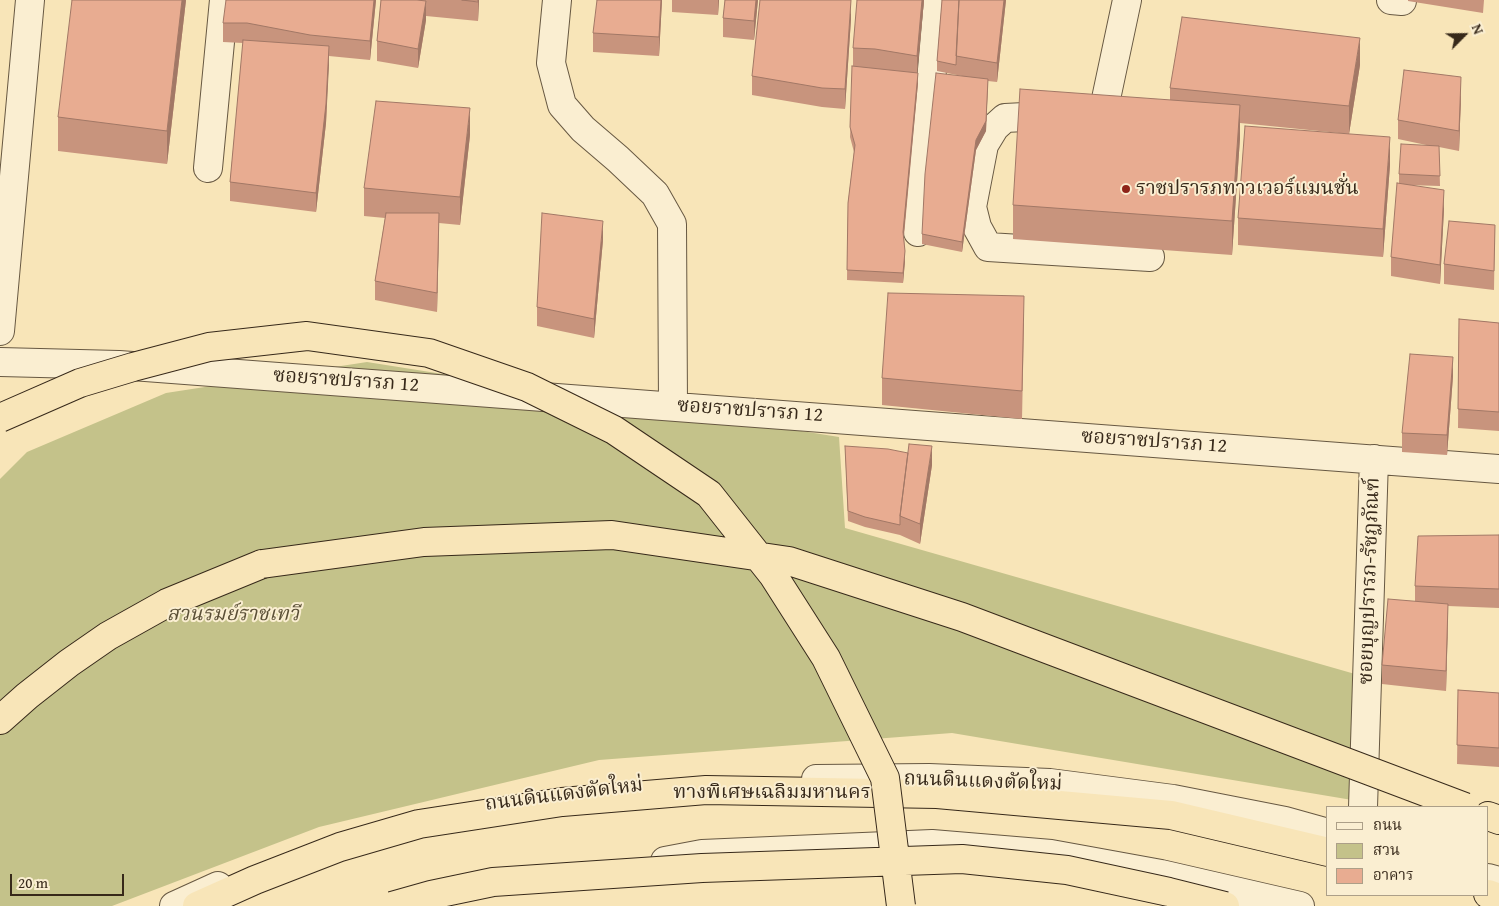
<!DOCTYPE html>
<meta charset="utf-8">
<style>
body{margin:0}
#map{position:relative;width:1499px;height:906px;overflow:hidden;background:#f8e5b8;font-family:"Gentium Book Plus","Noto Serif Thai",serif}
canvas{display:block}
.legend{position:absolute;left:1326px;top:806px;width:162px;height:90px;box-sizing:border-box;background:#faeed1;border:1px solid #ac9f88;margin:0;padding:6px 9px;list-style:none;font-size:15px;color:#37291a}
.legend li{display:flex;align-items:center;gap:10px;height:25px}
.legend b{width:25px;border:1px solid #ac9f88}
.north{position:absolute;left:1439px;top:10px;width:50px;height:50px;-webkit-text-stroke:4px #faeed1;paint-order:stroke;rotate:67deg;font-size:14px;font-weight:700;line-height:20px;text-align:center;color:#37291a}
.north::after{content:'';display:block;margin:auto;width:18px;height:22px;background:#37291a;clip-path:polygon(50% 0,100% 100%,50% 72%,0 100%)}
.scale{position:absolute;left:10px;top:874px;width:114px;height:22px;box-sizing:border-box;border:2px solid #37291a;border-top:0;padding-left:6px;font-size:15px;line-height:18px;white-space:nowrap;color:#37291a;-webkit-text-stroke:4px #faeed1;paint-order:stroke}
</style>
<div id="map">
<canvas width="1499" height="906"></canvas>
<ul class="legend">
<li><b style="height:6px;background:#faeed1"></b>ถนน</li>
<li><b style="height:14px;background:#c4c28a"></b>สวน</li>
<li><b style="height:14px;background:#e8ac91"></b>อาคาร</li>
</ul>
<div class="north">N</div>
<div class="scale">20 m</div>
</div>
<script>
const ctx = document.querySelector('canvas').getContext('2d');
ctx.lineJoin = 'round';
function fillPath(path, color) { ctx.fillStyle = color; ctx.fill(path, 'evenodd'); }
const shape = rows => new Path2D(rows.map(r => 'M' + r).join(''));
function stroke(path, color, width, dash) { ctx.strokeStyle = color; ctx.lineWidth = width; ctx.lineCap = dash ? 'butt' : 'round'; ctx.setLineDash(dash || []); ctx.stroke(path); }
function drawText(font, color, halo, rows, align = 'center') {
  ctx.font = font + ' "Gentium Book Plus","Noto Serif Thai",serif'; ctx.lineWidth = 4; ctx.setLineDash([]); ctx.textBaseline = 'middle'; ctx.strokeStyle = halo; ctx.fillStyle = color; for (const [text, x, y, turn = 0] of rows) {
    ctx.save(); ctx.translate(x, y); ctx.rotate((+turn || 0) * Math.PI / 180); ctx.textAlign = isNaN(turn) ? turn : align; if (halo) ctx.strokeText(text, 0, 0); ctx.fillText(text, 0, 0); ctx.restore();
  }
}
fillPath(shape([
 [367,362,839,437,845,528,1355,674,1364,802,952,733,599,760,319,827,112,906,0,906,0,479,27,452,166,393]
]), '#c4c28a');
const minor = shape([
 [557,0,551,63,562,105,583,129,618,159,655,194,672,224,673,405],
 [1127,0,1103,113,1005,118,995,127,984,145,972,207,977,227,988,247,1150,257],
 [1391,0,1402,1],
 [208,168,224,0],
 [918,232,938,0],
 [0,331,30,0],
 [0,362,119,365,1499,469],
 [816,779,929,778,1050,783,1173,799,1285,821,1328,833],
 [1363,807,1374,459],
 [665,861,702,854,932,844,1051,854,1161,874,1300,906],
 [1488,878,1499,881],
 [174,906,218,886]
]);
const highway = shape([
 [0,720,27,696,69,663,108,636,167,603,262,564],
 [1488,816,1499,820],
 [1488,894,1499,898],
 [197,906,255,880,340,847,419,824,562,802,706,790,937,794,1171,815,1328,852]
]);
stroke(minor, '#675842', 30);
stroke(highway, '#37291a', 30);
stroke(minor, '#faeed1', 28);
stroke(highway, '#f8e5b8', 28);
const highwayBridge = shape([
 [0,418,80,383,133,367,209,347,307,336,429,353,527,387,614,430,709,494,773,575,826,658,885,778,901,906],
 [262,564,424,542,612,535,789,561,962,617,1465,807],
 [392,906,431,895,493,882,702,868,962,859,1067,870,1169,892,1225,906]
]);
stroke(highwayBridge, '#37291a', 30, []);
stroke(highwayBridge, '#f8e5b8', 28);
fillPath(shape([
 [186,0,167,164,58,151,58,117],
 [376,0,370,60,329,56,326,123,316,212,230,201,230,182,243,43,223,42,223,23],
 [381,0,479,0,478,21,426,16,426,20,418,68,377,61,377,41],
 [662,0,659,56,593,52,593,33],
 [672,0,719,0,718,15,672,12],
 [725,0,758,0,754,40,723,37,723,18],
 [924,0,917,73,918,83,904,236,905,261,903,283,847,280,848,203,854,152,850,137,853,66,853,48],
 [942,0,1006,0,997,82,988,81,986,131,976,150,962,252,922,244,922,234,962,76,937,71,937,61],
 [1408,0,1484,0,1483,13,1408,1],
 [851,19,845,109,822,107,752,95,752,76],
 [1360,65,1349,134,1240,123,1240,138,1232,255,1013,239,1013,205,1170,100,1170,88],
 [1461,96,1459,151,1439,147,1440,186,1408,185,1444,209,1440,284,1391,276,1391,257,1399,184,1399,174,1431,146,1398,139,1398,120],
 [470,135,460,225,439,223,437,312,375,300,375,281,385,218,364,216,364,188],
 [1390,165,1383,257,1238,245,1238,218],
 [1495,225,1494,290,1444,284,1444,264],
 [603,240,594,338,537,326,537,307],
 [1459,319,1499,323,1499,431,1458,428],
 [1024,323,1022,419,882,405,882,378],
 [1453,376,1447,455,1402,452,1402,433],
 [845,446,932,465,920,544,900,535,865,527,848,521],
 [1499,535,1499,608,1448,606,1446,691,1382,684,1382,665,1415,601,1415,586],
 [1458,690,1499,693,1499,767,1457,764]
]), '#c8947d');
fillPath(shape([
 [182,0,186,0,167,164,167,131],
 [374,0,376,0,370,60,370,41],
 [478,0,479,0,478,21],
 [661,0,662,0,659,56,659,37],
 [718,0,719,0,718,15],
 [756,0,758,0,754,40,754,21],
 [851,0,851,19,845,109,845,89],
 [922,0,924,0,917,75,917,56],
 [1004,0,1006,0,997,82,997,63],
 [426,1,426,20,418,68,418,49],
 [1360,38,1360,65,1349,134,1349,106],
 [329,46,329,65,326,123,316,212,316,193],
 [918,73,918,83,903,242,903,232],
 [1461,77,1461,96,1459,151,1459,131],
 [988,79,986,131,976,150,962,252,962,242,976,140],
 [1240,105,1240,138,1232,255,1232,221],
 [470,108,470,135,460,225,460,197],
 [1390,137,1390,165,1383,257,1383,229],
 [1444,190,1444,209,1440,284,1440,265],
 [439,213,439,232,437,312,437,293],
 [603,221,603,240,594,338,594,319],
 [905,251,905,261,903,283,903,273],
 [1453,357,1453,376,1447,455,1447,435],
 [932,446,932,465,920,544,920,524],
 [1448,604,1448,623,1446,691,1446,671]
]), '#a27866');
const building = shape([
 [72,0,182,0,167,131,58,117,72,0],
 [226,0,374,0,370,41,310,35,247,23,223,23,226,0],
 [381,0,417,0,426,1,418,49,377,41,381,0],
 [462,0,478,0,478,2,462,0],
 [597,0,661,0,659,37,593,33,597,0],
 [725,0,756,0,754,21,723,18,725,0],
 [760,0,851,0,845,89,822,88,752,76,760,0],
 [857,0,922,0,917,56,875,49,853,48,857,0],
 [942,0,959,0,956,65,937,61,942,0],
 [959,0,1004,0,997,63,956,56,959,0],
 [1182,17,1360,38,1349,106,1170,88,1182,17],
 [243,40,329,46,326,104,316,193,230,182,243,40],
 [852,66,918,73,903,232,905,251,903,273,847,270,848,203,855,145,850,127,852,66],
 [1404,70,1461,77,1459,131,1398,120,1404,70],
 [936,73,988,79,986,121,976,140,962,242,922,234,925,174,936,73],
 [1020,89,1240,105,1232,221,1013,205,1020,89],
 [376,101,470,108,460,197,364,188,376,101],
 [1245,126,1390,137,1383,229,1238,218,1245,126],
 [1401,144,1439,146,1440,176,1399,174,1401,144],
 [1397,183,1444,190,1440,265,1391,257,1397,183],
 [386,213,439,213,437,293,375,281,386,213],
 [542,213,603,221,594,319,537,307,542,213],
 [1449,221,1495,225,1494,271,1444,264,1449,221],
 [888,293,1024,296,1022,391,882,378,888,293],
 [1459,319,1499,323,1499,412,1458,409,1459,319],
 [1410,354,1453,357,1447,435,1402,433,1410,354],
 [909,444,932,446,920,524,900,516,909,444],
 [845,446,888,449,908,453,900,516,900,525,865,517,848,511,845,446],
 [1499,535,1499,589,1415,586,1418,536,1499,535],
 [1388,599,1448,604,1446,671,1382,665,1388,599],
 [1458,690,1499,693,1499,748,1457,745,1458,690]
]);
fillPath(building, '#e8ac91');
stroke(building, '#a27866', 1);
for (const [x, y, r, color] of [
 [1126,189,5,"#8f2418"]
]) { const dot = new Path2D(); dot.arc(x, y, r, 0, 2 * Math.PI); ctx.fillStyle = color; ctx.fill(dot); stroke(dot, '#faeed1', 2); }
drawText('20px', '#37291a', '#faeed1', [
 ["ราชปรารภทาวเวอร์แมนชั่น",1136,189]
], 'left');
drawText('20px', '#37291a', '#faeed1', [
 ["ซอยราชปรารภ 12",346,381,4],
 ["ซอยราชปรารภ 12",750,411,4],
 ["ซอยราชปรารภ 12",1154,442,4],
 ["ซอยบุญปรารภ-รัชฏภัณฑ์",1370,581,-88],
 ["ถนนดินแดงตัดใหม่",983,782,2],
 ["ทางพิเศษเฉลิมมหานคร",772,793],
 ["ถนนดินแดงตัดใหม่",564,795,-7]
]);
drawText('italic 20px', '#5a4f36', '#faeed1', [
 ["สวนรมย์ราชเทวี",233,615]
]);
</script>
